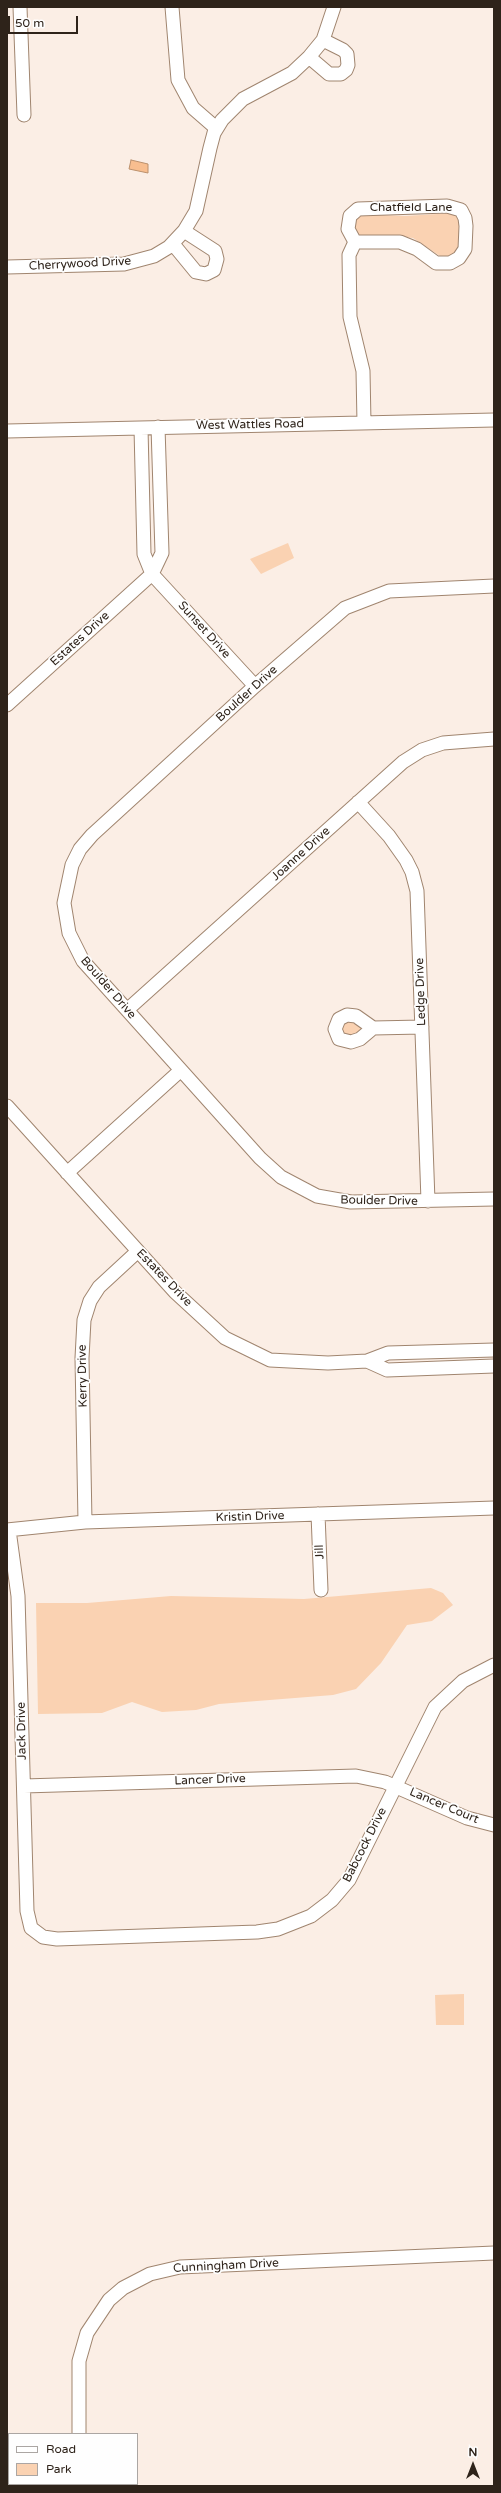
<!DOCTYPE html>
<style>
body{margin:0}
#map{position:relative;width:501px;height:2493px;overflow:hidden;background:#fbeee5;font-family:"Varela Round",sans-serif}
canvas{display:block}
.frame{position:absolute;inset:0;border:8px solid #2e231a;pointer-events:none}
.legend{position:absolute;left:8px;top:2433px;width:130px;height:52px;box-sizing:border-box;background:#fefefe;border:1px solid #aba6a3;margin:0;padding:5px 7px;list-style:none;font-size:12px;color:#2e231a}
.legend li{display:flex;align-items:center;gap:8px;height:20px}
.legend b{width:20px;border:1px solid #aba6a3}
.north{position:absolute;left:453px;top:2445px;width:40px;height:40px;-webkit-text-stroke:3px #fefefe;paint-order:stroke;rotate:0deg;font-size:11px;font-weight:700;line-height:16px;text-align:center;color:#2e231a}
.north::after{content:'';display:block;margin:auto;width:14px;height:18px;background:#2e231a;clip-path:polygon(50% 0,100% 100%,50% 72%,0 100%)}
.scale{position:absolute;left:8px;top:16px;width:70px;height:18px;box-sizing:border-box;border:2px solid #2e231a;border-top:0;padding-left:5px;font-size:12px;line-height:14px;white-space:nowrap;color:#2e231a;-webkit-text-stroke:3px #fefefe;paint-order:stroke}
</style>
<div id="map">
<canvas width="501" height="2493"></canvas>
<div class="frame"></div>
<ul class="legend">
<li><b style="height:5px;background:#fff"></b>Road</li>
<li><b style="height:11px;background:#fad2b2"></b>Park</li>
</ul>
<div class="north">N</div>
<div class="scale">50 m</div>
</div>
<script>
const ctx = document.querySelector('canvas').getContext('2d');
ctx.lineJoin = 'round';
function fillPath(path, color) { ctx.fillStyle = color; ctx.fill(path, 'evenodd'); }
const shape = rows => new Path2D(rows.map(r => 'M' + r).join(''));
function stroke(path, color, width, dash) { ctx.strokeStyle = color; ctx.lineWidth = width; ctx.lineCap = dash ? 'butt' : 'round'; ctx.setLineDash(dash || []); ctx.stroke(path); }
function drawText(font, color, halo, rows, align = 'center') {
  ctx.font = font + ' "Varela Round",sans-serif'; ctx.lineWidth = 3.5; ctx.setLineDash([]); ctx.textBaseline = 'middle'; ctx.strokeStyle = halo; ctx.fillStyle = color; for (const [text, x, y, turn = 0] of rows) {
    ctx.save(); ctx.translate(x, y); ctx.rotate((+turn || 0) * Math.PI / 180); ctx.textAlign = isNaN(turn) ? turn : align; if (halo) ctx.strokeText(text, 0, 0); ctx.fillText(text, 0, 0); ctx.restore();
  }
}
fillPath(shape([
 [453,213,459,218,460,249,447,258,440,256,413,238,389,235,363,236,357,234,354,226,355,219,361,214,405,216],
 [288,543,294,558,261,574,250,559],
 [352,1020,364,1028,350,1038,340,1032,340,1025],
 [431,1588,443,1593,453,1605,432,1621,407,1625,381,1663,356,1689,333,1695,219,1704,196,1710,162,1712,132,1702,102,1713,38,1714,36,1603,87,1603,171,1596,304,1599],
 [464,1994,464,2025,436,2025,435,1995]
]), '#fad2b2');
const water = shape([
 [131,160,148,164,148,173,129,169,131,160]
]);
fillPath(water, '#f8be8f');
stroke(water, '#bb906c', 1);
const minor = shape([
 [20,7,24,115],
 [172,7,178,80,193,108,216,128],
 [309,57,329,74,341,74,346,70,348,65,347,54,343,50,323,40],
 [447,206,461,210,465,218,466,226,465,249,459,258,450,263,436,263,417,249,400,242,355,242,348,229,350,216,358,209,447,206],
 [355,242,349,255,350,317,363,371,364,423],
 [173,244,196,272,206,274,214,270,217,259,215,251,184,231],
 [7,267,124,264,154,256,169,247,184,231,196,211,210,148,214,133,222,120,243,99,292,73,309,57,323,40,334,7],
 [141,428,144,554,152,574,255,686],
 [7,431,494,420],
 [494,586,389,591,345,608,255,686,92,835,80,849,72,865,64,903,69,933,83,961,260,1158,281,1177,317,1196,351,1202,494,1199],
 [7,705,152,574,162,553,158,427],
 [358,802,389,836,406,860,412,872,417,891,428,1201],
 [127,1010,403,762,422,750,443,743,494,739],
 [373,1028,360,1039,351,1042,339,1039,335,1029,339,1019,347,1015,356,1016,373,1028,422,1027],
 [7,1106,175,1292,225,1338,270,1360,328,1363,367,1361,388,1353,494,1350],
 [67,1173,181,1070],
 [367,1361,387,1370,494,1366],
 [318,1514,321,1590],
 [85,1522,82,1358,84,1320,90,1301,99,1287,138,1251],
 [7,1530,85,1522,494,1508],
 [9,1530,18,1596,27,1911,31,1928,43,1937,57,1939,257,1932,278,1929,311,1916,332,1900,349,1880,435,1707,463,1681,494,1665],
 [24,1786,356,1776,385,1782,467,1818,494,1825],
 [79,2434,79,2361,87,2333,109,2300,123,2288,150,2274,180,2267,494,2253],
 [79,2484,79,2486]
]);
stroke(minor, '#a0856f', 15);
stroke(minor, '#fff', 13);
drawText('12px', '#2e231a', '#fefefe', [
 ["Chatfield Lane",411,208],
 ["Cherrywood Drive",80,264,-3],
 ["West Wattles Road",250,425,-1],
 ["Sunset Drive",204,630,48],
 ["Estates Drive",80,639,-42],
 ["Boulder Drive",247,694,-42],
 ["Joanne Drive",301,854,-42],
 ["Boulder Drive",108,988,49],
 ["Ledge Drive",421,992,-92],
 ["Boulder Drive",379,1201,1],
 ["Estates Drive",164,1278,46],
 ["Kerry Drive",83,1376,-91],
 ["Kristin Drive",250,1517,-2],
 ["Jill",320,1552,-92],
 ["Jack Drive",22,1731,-91],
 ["Lancer Drive",210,1780,-2],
 ["Lancer Court",444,1806,23],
 ["Babcock Drive",365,1845,-63],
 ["Cunningham Drive",226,2266,-3]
]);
</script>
